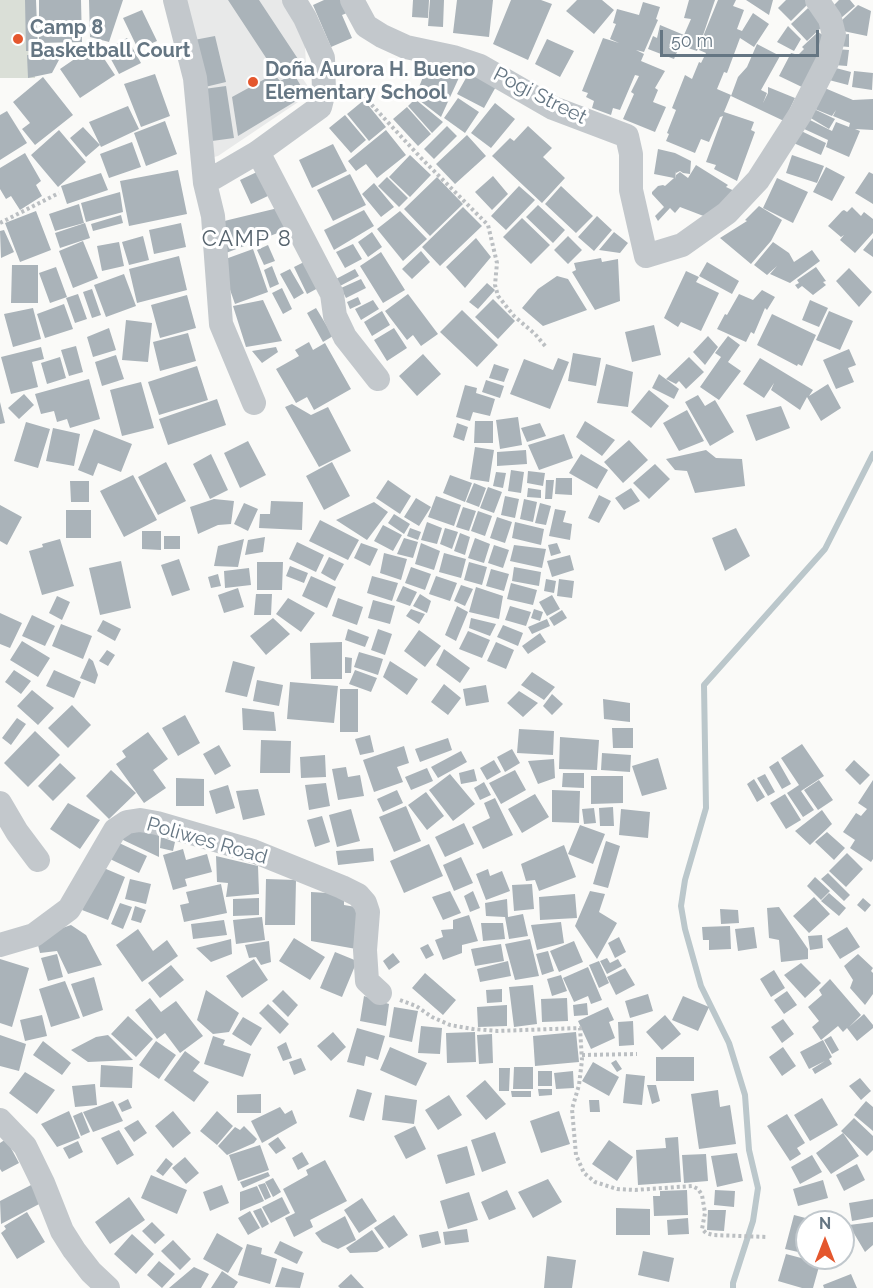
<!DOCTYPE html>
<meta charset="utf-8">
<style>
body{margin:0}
#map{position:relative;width:873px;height:1288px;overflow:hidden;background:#fafaf8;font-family:Raleway,sans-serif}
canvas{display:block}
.north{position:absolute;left:795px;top:1210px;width:60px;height:60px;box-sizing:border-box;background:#fff;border:2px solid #c1c8cd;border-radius:50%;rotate:0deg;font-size:16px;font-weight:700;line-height:24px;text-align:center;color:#657683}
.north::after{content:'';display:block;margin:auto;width:21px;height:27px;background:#e4572e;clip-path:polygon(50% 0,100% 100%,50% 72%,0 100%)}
.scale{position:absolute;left:660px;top:30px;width:159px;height:27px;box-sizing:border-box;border:3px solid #657683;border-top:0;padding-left:8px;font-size:18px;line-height:21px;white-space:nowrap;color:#657683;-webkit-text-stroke:4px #fff;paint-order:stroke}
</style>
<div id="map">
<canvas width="873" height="1288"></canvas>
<div class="north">N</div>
<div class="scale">50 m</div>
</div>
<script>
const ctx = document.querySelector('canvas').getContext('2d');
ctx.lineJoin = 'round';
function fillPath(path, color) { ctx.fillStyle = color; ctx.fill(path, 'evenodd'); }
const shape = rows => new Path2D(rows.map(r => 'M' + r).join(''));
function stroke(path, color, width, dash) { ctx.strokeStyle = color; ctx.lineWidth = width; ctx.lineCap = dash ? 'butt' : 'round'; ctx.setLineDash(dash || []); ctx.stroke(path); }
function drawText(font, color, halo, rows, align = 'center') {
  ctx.font = font + ' Raleway,sans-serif'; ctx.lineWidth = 6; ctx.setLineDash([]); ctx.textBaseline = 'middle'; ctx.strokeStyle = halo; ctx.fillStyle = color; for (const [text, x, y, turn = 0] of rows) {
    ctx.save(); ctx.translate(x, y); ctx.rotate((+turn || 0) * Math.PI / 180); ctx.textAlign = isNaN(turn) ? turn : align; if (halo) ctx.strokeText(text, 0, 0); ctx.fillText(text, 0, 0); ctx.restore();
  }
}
fillPath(shape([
 [181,0,282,0,296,18,305,44,306,67,299,73,311,91,310,94,218,156,214,157]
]), '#e8e9e9');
fillPath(shape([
 [0,0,36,0,35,78,0,78]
]), '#dadfd7');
stroke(shape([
 [733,1288,733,1283,753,1221,758,1188,749,1150,745,1095,729,1043,701,986,685,929,681,906,685,880,706,808,704,685,825,549,873,454]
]), '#bbc7cb', 6);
fillPath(shape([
 [25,0,36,0,38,51,26,51],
 [39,0,81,0,82,42,39,43],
 [89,0,123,0,109,42,90,37],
 [228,0,259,0,300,62,278,76],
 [324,0,342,0,347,13,342,15,352,38,331,47,313,5],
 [413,0,429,0,428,18,412,17],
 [430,0,444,0,443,27,428,26],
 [457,0,493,0,489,37,453,33],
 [511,0,541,0,552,4,528,60,493,44],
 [577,0,602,0,614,10,594,34,566,11],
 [689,0,715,0,700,44,718,0,736,0,733,6,744,10,737,29,742,31,753,13,769,24,754,47,740,38,727,73,724,72,717,89,731,95,724,112,754,122,751,130,755,132,737,181,714,169,716,165,706,162,723,116,720,117,709,142,701,139,695,153,666,141,669,134,667,133,676,110,672,108,685,75,692,79,699,62,701,63,706,53,699,50,700,48,698,48,697,51,685,47,688,39,683,38,674,59,648,49,653,36,657,38,660,25,684,35,691,19,684,18],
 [746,0,773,0,769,15],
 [786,0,806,0,809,3,791,21,778,8],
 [839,0,850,0,855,6,841,18,834,5],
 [643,2,660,7,656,19,658,20,644,52,636,50,644,54,641,61,665,71,655,88,658,90,653,102,666,107,655,132,623,119,634,94,631,92,639,76,635,75,620,110,613,108,611,115,592,108,594,101,586,97,588,93,582,91,603,38,619,43,610,39,616,24,613,23,617,9,639,15],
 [858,5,871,11,867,36,843,31,841,21],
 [808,8,824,25,807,41,791,24],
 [142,10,157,41,138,49,123,18],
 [788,26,801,39,794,51,777,42],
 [818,32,826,37,804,88,779,76,791,53,806,57,799,54,804,49,802,47],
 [849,34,849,47,838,46,838,35],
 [215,36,226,82,205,87,194,40],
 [127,38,141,63,119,74,106,50],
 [547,39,574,51,560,77,535,64],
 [757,44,780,56,761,90,767,93,763,103,768,93,768,87,795,98,784,121,731,96,738,77,747,67],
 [95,45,115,75,80,98,60,69],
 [836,49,849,50,847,66,834,65],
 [27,55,60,58,52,73,28,78],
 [431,57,462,71,441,117,415,97],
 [832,67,851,72,848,85,829,80],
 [471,69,498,83,484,108,457,94],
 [854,71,873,73,872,90,852,87],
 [155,74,170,116,141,127,124,84],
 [274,74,280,81,294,74,306,95,238,136,232,97],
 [43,77,73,115,35,145,22,129,30,123,13,102],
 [226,86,234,138,212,141,204,89],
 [820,86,853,100,873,99,873,130,855,129,860,131,849,157,826,147,828,140,802,128,806,118,832,131,836,122,849,127,850,123,833,116,836,110,832,116,810,107],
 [458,98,479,112,465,133,444,118],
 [415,99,443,122,432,133,408,106],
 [364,100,386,127,369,141,347,114],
 [495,103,515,119,491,148,471,133],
 [128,106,139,129,101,147,89,122],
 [407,107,431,134,418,146,393,119],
 [814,109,835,119,829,129,809,117],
 [7,111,27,143,0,160,0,115],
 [345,115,366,140,351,153,329,128],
 [165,121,177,154,146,166,134,133],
 [447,126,457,136,434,159,424,149],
 [528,126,552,148,543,157,565,178,542,203,492,156,510,138,514,141],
 [83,127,100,145,86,157,70,138],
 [795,128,826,143,821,155,789,141],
 [59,130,86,162,58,187,31,155],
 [386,130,406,155,377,178,366,164,356,171,348,161],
 [467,135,486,156,455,184,436,164],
 [132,142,141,167,109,178,100,154],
 [333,144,347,171,312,188,299,160],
 [658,149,675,153,691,161,690,174,683,173,680,171,676,173,676,171,675,179,676,175,680,172,688,178,696,165,728,185,726,187,743,195,714,220,680,207,675,213,670,208,658,221,655,216,664,207,652,194,652,192,658,186,663,185,665,186,674,178,654,174],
 [25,153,41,181,36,185,42,196,20,210,11,196,6,199,0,189,0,168],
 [410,155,431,175,410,197,389,177],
 [792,155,824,166,817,183,786,173],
 [826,167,845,177,832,201,813,192],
 [178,170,187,214,129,226,120,181],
 [259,171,270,195,251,204,240,180],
 [869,172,873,174,873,204,855,193],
 [101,173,108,190,67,204,61,186],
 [350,174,366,205,333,221,317,190],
 [493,176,508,194,492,210,475,192],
 [387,177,408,198,399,207,378,186],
 [437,177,463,204,430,236,404,209],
 [777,178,808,192,793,223,763,208],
 [374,183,394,207,381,217,362,194],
 [519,186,535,200,506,230,491,216],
 [561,186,593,216,576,233,545,204],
 [120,192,123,212,86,222,81,203],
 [79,204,84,223,55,231,49,214],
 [538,205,565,230,553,243,526,217],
 [759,206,782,220,771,241,751,264,720,238,747,221,745,220],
 [463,207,482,226,440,266,422,247],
 [852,207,861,216,864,212,873,219,873,233,855,253,840,240,844,235,841,237,828,226,842,211,844,210,847,212],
 [278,208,288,229,226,253,216,223],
 [364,210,374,226,334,250,324,230],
 [36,211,51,250,20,262,5,223],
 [400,211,427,239,403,261,377,229],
 [121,215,123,223,93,231,91,224],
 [597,216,612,230,594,251,578,237],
 [522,218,550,245,531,264,503,237],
 [85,223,90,238,60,248,55,233],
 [181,223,186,247,154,254,149,230],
 [4,230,14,252,1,258,0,231],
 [372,232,382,247,368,257,358,242],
 [614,232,628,243,620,253,599,250],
 [143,236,149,260,129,265,122,242],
 [568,236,582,250,568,264,554,250],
 [476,238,491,257,465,288,446,267],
 [873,238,873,257,863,250],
 [83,241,98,278,73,288,59,251],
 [119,242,124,266,102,271,97,246],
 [773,242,789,253,794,262,812,250,820,261,790,283,770,274,777,266,767,275,754,265],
 [353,244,362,259,345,268,336,252],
 [268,245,275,261,264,265,257,250],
 [253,249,268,292,235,304,220,261],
 [421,251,430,262,412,279,402,269],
 [381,252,405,290,383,303,360,266],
 [179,256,187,290,137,303,129,269],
 [601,258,602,262,618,259,620,301,595,310,572,272,576,270,574,263],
 [306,261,320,287,307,294,294,267],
 [707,262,739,281,732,294,699,276],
 [12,265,38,265,38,303,11,303],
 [272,266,279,284,270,288,264,270],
 [56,267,67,297,50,303,39,273],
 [816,267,826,281,823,282,826,285,813,295,802,286,798,289,795,285,799,283,797,280],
 [849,268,872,292,859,307,836,281],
 [290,269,304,293,294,299,280,274],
 [355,269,359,276,340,286,336,279],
 [686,271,699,277,696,282,719,293,701,331,681,322,678,327,664,318],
 [124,274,136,306,106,317,94,285],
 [557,276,568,279,587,310,543,326,522,308,538,289],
 [361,279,366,288,346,298,341,288],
 [487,283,495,290,478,309,469,302],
 [282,288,292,309,283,314,272,293],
 [92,289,101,315,92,318,83,292],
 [762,290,775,297,767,310,765,308,754,334,751,332,746,342,717,329,725,314,727,315,739,294,753,300],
 [78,294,87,319,75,323,66,298],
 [408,294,438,334,421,346,413,335,407,340,385,311],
 [187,295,196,328,160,338,151,305],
 [358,297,361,304,350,309,347,302],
 [493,299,515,321,498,339,475,317],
 [263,300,282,341,246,347,233,306],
 [373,300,379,309,361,320,355,309],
 [810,300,828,308,819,327,802,320],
 [64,304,73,329,45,338,37,314],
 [33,308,41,339,13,347,4,314],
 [316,308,333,336,323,342,307,313],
 [462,310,498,345,477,367,440,332],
 [382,311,390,325,372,336,364,322],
 [829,311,853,321,840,350,816,340],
 [772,314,816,335,802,366,798,364,797,366,757,345],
 [126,320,152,323,148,362,122,360],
 [654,325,661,355,632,362,625,332],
 [109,328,116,350,93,357,87,337],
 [394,328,407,348,387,361,374,340],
 [188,333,196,361,160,371,153,342],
 [708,336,718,347,705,365,693,352],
 [728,336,740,345,728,362,741,371,719,400,700,387,721,357,715,353],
 [309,342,313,350,325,343,351,389,314,410,307,397,296,403,276,369,299,356,295,350],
 [76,346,83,372,69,376,61,350],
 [41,347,44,359,32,362,38,387,11,394,1,357],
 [276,347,278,352,262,363,252,351],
 [849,349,856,365,848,368,854,382,836,389,823,360],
 [573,353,601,358,596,386,568,381],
 [423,354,441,374,417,396,399,376],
 [116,355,124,379,102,386,95,362],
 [60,357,66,378,47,384,41,363],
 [689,357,704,372,686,389,679,381,676,384,666,379],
 [558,358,569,362,550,409,510,394,524,359,553,370],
 [760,358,813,390,809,396,828,384,841,408,821,421,807,397,800,410,771,390,774,383,764,398,743,384],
 [494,364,509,369,504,382,489,378],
 [606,364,633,372,628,407,597,403],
 [197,366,208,400,159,415,148,382],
 [659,374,679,389,674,399,652,388],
 [89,379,100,419,70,428,67,419,57,422,54,411,41,414,35,394],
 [486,380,504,386,500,398,482,392],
 [141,382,154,428,122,436,110,390],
 [465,385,477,388,476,393,495,399,490,416,473,412,470,421,456,417],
 [649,390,669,406,651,428,631,412],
 [24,394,34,405,19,419,8,408],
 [698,395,705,406,715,400,734,432,710,446,685,402],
 [217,399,226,425,168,445,159,419],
 [0,402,5,423,0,424],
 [292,404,311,415,328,407,351,451,319,467,285,407],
 [781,406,790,428,756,441,746,415],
 [687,410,704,441,679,451,663,423],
 [518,417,522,445,500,449,496,420],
 [475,421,493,421,493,443,474,443],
 [585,421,615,440,602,456,576,437],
 [26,422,50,429,38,468,14,461],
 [457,423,468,427,464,441,453,437],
 [540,423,546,436,527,442,521,428],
 [53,428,80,434,74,466,46,461],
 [94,429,132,444,121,472,98,463,93,476,78,470],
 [564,434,573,458,539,470,528,445],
 [629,440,648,460,623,483,604,462],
 [248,441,266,475,240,488,224,453],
 [475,447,494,450,489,482,470,479],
 [526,450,527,464,497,466,497,452],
 [706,450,716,458,742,459,745,486,695,493,687,471,675,470,666,459],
 [211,454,228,490,210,499,193,464],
 [581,454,608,470,597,489,569,473],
 [166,462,186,501,158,515,138,477],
 [332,462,350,496,324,510,306,476],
 [655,464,670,479,649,499,633,483],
 [511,470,524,472,521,493,508,491],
 [528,471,545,473,543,486,527,483],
 [496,472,506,473,503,488,493,486],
 [133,475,157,520,124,537,100,491],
 [450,475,472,483,465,502,443,493],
 [556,478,572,478,572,495,555,494],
 [388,480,411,496,400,514,376,498],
 [546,480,554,480,552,499,545,499],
 [70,481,89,481,89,502,71,502],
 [474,483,486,488,479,507,466,502],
 [488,487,502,492,494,513,480,508],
 [528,488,541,490,541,498,527,497],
 [631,488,640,501,624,510,615,498],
 [599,495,611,501,599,523,588,518],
 [436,496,461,505,454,526,428,517],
 [505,496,519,499,515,518,501,515],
 [416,498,431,507,419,526,404,517],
 [214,499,234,501,231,524,218,525,198,534,190,507],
 [524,499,537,502,533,522,520,519],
 [271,501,303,502,302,530,259,528,260,514,270,514],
 [374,502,388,512,367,540,336,520],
 [244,503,258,509,248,531,234,524],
 [540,503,551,506,546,525,535,523],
 [0,505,22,517,7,545,0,541],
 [463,507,476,511,469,531,456,527],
 [555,509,566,511,563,522,572,524,570,540,549,536],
 [66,510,91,510,91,538,66,538],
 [478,511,492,516,485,536,471,531],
 [394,514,410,524,404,534,388,523],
 [497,517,512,522,505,543,490,538],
 [320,520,359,540,348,560,309,541],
 [427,522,442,528,437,544,421,540],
 [515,522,544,529,541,545,512,538],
 [383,525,402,535,393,551,374,541],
 [410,528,421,532,418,540,407,536],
 [445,528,458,532,452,549,440,544],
 [736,528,750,556,725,571,712,538],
 [142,531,161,531,161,550,142,549],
 [460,533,470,537,465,555,454,551],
 [164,536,180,536,180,549,164,549],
 [265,537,263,552,245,555,248,540],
 [404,538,418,542,413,558,397,554],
 [475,538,490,544,484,563,468,558],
 [60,539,74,586,42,595,29,551,43,547,42,544],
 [244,539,238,567,214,566,218,546],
 [297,542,324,555,316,572,289,559],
 [361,543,378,549,370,566,354,558],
 [421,543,440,551,434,570,415,564],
 [557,543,561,553,551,556,548,545],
 [494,545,509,550,503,568,488,563],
 [514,545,546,549,542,568,510,561],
 [384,553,407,559,401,580,380,573],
 [444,553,466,559,461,578,439,572],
 [570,555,574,570,552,577,547,561],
 [329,557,344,564,335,581,321,573],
 [179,559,190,590,172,596,161,565],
 [121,561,131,608,100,615,89,568],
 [257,562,283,562,282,590,257,590],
 [469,562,487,567,482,585,464,580],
 [290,566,308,573,304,583,286,576],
 [411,567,431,574,425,590,405,583],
 [514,567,541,572,539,586,512,581],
 [249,568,251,585,225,588,224,571],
 [491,569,509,574,504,591,486,586],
 [218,574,221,586,211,588,208,577],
 [311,576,336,587,327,608,302,596],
 [372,576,398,583,392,601,367,593],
 [436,576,457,583,450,601,429,594],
 [546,579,556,581,554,593,544,591],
 [559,579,574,581,572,598,557,596],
 [511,583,537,590,533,605,507,599],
 [461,585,473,589,465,606,454,601],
 [403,586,417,592,410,606,396,601],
 [476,587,503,596,499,619,469,612],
 [238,588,244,607,224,613,218,595],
 [256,594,272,594,271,615,254,615],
 [420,594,431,601,427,613,413,606],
 [552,595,560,609,547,616,539,602],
 [57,596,70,602,62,620,49,613],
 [288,598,315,613,301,632,276,614],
 [338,598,363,607,357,625,332,616],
 [373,600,395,606,390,624,368,618],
 [457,606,468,612,456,641,445,635],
 [510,606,531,612,526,626,505,620],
 [411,609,425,614,419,624,406,616],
 [534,609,543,612,540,621,531,618],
 [562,610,567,618,554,626,549,618],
 [0,613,22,623,10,648,0,644],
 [32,615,55,626,45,646,22,636],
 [273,618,290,634,266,655,250,636],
 [471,618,496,624,490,636,469,628],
 [547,619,550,626,532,634,528,627],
 [103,620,121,629,115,641,97,631],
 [61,624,92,636,83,659,52,646],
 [503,625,523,633,518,646,497,637],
 [348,629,369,637,365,647,345,640],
 [378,629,392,634,385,655,371,650],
 [419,630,441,646,425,667,404,651],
 [468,631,490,640,482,658,459,649],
 [540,633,546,642,528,654,522,646],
 [22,641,50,658,38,677,10,660],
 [342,642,342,679,311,679,310,643],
 [496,642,514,650,506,669,487,661],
 [444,649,470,668,460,683,436,665],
 [107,650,115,655,108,666,99,661],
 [359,652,383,659,378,675,354,667],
 [345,657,352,658,351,673,345,673],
 [89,658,93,661,98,675,95,684,80,678],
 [233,661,255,667,247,697,225,692],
 [390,661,418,679,407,695,383,677],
 [14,670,31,681,21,694,5,682],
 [54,670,81,682,74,698,46,686],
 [355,670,377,678,371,692,349,684],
 [532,672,555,687,544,700,521,685],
 [257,680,283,685,279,706,253,701],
 [290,682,338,686,334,723,287,719],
 [444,684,461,698,448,715,431,702],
 [486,685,489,702,466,706,463,689],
 [340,689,358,689,358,732,340,732],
 [32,690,54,708,38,725,17,706],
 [519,691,538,703,523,717,507,703],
 [552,694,563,704,552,715,543,706],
 [603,699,630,703,630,722,604,719],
 [72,705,91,725,68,748,48,728],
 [242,708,274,712,276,731,243,730],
 [185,715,200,743,178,756,162,728],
 [17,718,26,724,11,745,2,738],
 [612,728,633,728,633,748,613,748],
 [519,729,554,731,553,755,517,753],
 [35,731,60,755,28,787,4,763],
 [148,732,168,759,153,770,166,788,144,803,116,764,126,757,122,751],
 [370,735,374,752,360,755,355,739],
 [560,737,599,740,597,770,559,769],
 [448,738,452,750,420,762,415,749],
 [261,740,291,741,290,773,260,773],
 [802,744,824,776,801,791,814,810,803,817,787,793,799,785,781,758],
 [219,745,231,766,215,775,203,754],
 [404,746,409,763,397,767,403,782,374,792,363,760],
 [512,749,520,763,505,772,497,757],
 [461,751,467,762,438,778,431,767],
 [602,753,631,755,630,772,601,770],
 [325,755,326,777,301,778,300,757],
 [658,758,667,789,642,796,632,766],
 [554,759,555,778,538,784,528,761],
 [494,760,501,772,487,780,480,768],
 [854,760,870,775,860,785,845,770],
 [778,761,791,784,782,789,769,767],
 [60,763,76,778,53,801,38,786],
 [346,767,348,777,360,775,364,796,338,800,332,769],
 [427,768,433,781,411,790,405,777],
 [474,769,477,781,461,784,459,773],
 [111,770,136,793,109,819,86,796],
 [515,770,526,790,501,804,489,783],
 [563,773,584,773,584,788,562,787],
 [450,774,475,804,453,821,429,790],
 [765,774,775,792,768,796,757,778],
 [591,776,623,776,623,803,591,804],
 [176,778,204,779,204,806,176,806],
 [754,779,765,797,757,802,747,784],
 [819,780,833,800,818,810,804,790],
 [873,780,873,859,871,862,850,848,855,840,843,832,856,813,861,816,867,809,858,803],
 [484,782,491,795,480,800,474,788],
 [326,783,330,806,309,810,305,785],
 [228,785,235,808,216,814,209,791],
 [258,789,265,815,243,820,236,791],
 [397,790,403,803,383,812,377,799],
 [552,790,580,791,579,823,552,822],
 [426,792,444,816,427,830,408,805],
 [535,794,549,817,522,833,508,809],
 [785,794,801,820,786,829,770,803],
 [495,798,513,835,483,849,472,827,490,818,484,803],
 [68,803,100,820,80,849,50,829],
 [406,806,421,841,394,852,379,817],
 [613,807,614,826,600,826,599,808],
 [594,808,596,823,584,824,582,809],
 [351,809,360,841,337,847,329,815],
 [621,809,650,812,648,838,619,835],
 [822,810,832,824,810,845,795,831],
 [322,816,330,842,315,847,307,820],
 [464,823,474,844,445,857,435,837],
 [580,825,605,834,593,864,568,854],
 [123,830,159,833,159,857,121,839],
 [827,832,845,848,834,860,815,842],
 [161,837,175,842,173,851,160,848],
 [606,841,620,846,608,888,593,884],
 [117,842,147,856,139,873,110,859],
 [429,844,443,876,404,893,390,861],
 [564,845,576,877,539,891,535,880,526,881,521,864],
 [373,848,374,861,338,865,336,851],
 [183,849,186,860,207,854,212,872,185,879,187,886,173,890,163,855],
 [847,853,863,869,846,887,829,871],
 [216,856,258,866,259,894,226,897,228,883,217,882],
 [461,857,473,883,454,891,443,865],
 [99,866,125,877,108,920,82,910],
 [488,869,490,876,502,871,510,891,486,900,476,874],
 [828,873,850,895,844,901,821,879],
 [815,877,830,891,821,900,807,886],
 [130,879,151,884,146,904,125,899],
 [266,879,296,880,295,925,265,925],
 [221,884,227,913,184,922,180,905,189,903,186,892],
 [532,884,534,909,514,911,512,885],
 [450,891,461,913,443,920,432,897],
 [473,891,480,908,470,912,464,896],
 [590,891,605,894,599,912,617,923,597,959,575,926],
 [311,892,344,894,344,905,362,908,362,950,311,941],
 [829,893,846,908,839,916,821,901],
 [575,894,577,918,540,920,539,897],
 [814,897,830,914,809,933,793,916],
 [259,898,259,915,233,916,233,899],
 [863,898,871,905,865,912,857,905],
 [507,899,508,917,523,914,528,936,509,939,505,917,486,916,485,903],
 [120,903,132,907,123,929,111,924],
 [135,906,146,910,141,923,131,920],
 [779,907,808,949,808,959,781,962,779,940,769,938,767,908],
 [720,909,738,910,739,923,721,924],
 [469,915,478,941,462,945,462,953,443,960,435,940,443,937,441,930,453,929,453,920],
 [262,917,265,940,236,944,233,920],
 [224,920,227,935,193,939,191,924],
 [561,922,564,943,537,950,531,925],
 [481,923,503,923,505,939,483,941],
 [71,925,86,935,102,965,68,974,57,951,40,953,36,937],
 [730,926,731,949,709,950,709,940,703,940,702,927],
 [754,927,757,948,738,951,735,929],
 [847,927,860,947,840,959,827,939],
 [138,929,153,951,167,940,178,956,142,982,116,945],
 [822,935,823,948,810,950,808,936],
 [619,937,626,952,615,958,608,943],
 [294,938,325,957,310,980,279,961],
 [231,939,232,954,211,962,196,948],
 [530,939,539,976,515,980,505,944],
 [269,941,271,962,261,965,256,957,249,958,245,945],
 [574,941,583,962,559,972,550,951],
 [428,944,434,955,426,959,420,948],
 [501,944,504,961,475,966,471,949],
 [548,951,554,971,542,975,536,954],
 [335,952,357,961,342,997,320,988],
 [393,953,400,962,389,970,383,961],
 [57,954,63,977,48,981,41,958],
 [858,954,873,968,871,971,873,973,873,994,865,1005,850,988,853,980,844,966],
 [607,958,610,963,618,959,622,966,607,974,600,961],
 [0,959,29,968,12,1027,0,1023],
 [254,959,268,980,242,998,226,976],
 [508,961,511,976,480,982,477,969],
 [599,961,609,983,599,988,589,965],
 [801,963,821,983,805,998,784,975],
 [171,965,184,980,160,998,148,983],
 [588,967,602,1000,591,1004,588,996,574,1002,563,978],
 [625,968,635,985,616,995,607,977],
 [774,970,785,988,771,997,760,979],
 [425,973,456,1000,443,1015,412,988],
 [561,975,567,991,552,996,547,979],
 [94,977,103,1010,83,1017,71,984],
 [830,979,861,1015,849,1027,864,1014,873,1025,873,1028,857,1041,847,1028,843,1032,838,1026,821,1040,812,1027,819,1021,808,1007,822,995,819,990],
 [65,981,80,1018,51,1027,39,989],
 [533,985,537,1024,514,1027,509,987],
 [502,989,502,1002,487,1003,486,990],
 [206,990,239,1013,229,1032,213,1034,197,1020],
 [283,990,298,1005,288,1017,272,1001],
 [787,991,797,1005,784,1014,774,1000],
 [648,994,653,1011,630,1018,625,1001],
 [364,996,389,1004,386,1026,360,1021],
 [683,996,709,1007,698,1031,672,1020],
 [150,998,161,1012,176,1001,203,1036,180,1053,165,1033,157,1039,135,1010],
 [567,998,568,1021,542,1022,541,999],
 [587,1003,588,1015,574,1016,573,1005],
 [268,1004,289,1024,280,1034,259,1013],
 [507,1005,507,1026,478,1027,477,1007],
 [394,1007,418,1011,412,1042,389,1037],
 [608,1007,614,1020,609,1022,615,1038,591,1049,578,1021],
 [42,1015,47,1036,25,1041,20,1020],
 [665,1015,681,1034,662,1050,646,1032],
 [128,1016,153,1039,136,1057,111,1034],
 [243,1017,262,1028,251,1046,232,1034],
 [783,1019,794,1034,782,1043,771,1027],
 [633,1021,634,1045,619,1046,618,1022],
 [421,1026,442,1028,440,1054,418,1053],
 [357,1028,385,1036,378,1060,366,1056,364,1066,347,1062],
 [333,1032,346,1047,331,1061,317,1046],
 [475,1032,476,1062,447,1063,446,1033],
 [576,1032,579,1062,535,1066,533,1036],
 [492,1034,493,1063,479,1064,477,1035],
 [0,1035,26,1044,19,1071,0,1066],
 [108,1035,133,1060,88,1062,71,1050,96,1037],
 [213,1036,225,1040,223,1045,251,1054,243,1077,204,1064],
 [831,1036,839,1050,832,1054,824,1040],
 [823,1040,832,1057,829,1059,832,1064,815,1074,812,1069,825,1061,809,1069,800,1052],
 [43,1041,71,1063,62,1075,33,1055],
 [156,1041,176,1055,159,1079,139,1065],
 [286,1042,292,1058,283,1061,277,1047],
 [390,1047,427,1063,416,1086,380,1070],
 [783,1047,796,1066,782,1076,769,1057],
 [185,1051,200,1062,193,1071,209,1082,194,1102,164,1080],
 [656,1057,694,1057,694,1081,656,1081],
 [301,1058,306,1070,294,1075,289,1062],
 [616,1060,622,1069,617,1072,611,1063],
 [593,1062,619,1077,609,1096,582,1081],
 [101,1065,133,1067,132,1088,100,1087],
 [514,1067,533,1067,533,1089,513,1089],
 [499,1068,510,1068,509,1091,499,1091],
 [538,1071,552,1071,552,1086,538,1086],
 [573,1071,574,1088,556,1089,554,1073],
 [25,1072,55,1090,37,1114,9,1093],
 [626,1074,645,1076,642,1105,623,1103],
 [860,1078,871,1091,861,1100,849,1086],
 [485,1080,506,1104,486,1120,466,1096],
 [95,1084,97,1105,75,1107,72,1086],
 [647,1085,656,1085,660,1101,652,1104],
 [357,1089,372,1093,364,1121,349,1117],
 [538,1089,552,1089,552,1095,539,1096],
 [718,1090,720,1107,730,1105,736,1144,699,1149,691,1094],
 [511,1091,531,1091,531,1097,512,1097],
 [261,1094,261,1113,237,1113,237,1095],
 [385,1095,417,1100,414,1124,382,1120],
 [449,1095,462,1115,438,1130,425,1110],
 [822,1098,838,1125,810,1141,794,1115],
 [128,1099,132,1108,122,1112,118,1104],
 [589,1100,599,1100,600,1112,590,1112],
 [113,1101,123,1121,93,1132,83,1112],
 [866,1101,873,1107,873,1131,854,1115],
 [280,1107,285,1114,292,1110,297,1123,262,1143,251,1121],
 [69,1111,80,1138,57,1147,41,1124],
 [173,1111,191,1133,173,1148,155,1126],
 [217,1111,233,1126,217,1145,200,1131],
 [559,1111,570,1144,541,1153,530,1121],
 [82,1112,90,1132,81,1136,73,1116],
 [787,1114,805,1143,797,1148,801,1154,790,1161,767,1126],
 [854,1118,873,1136,873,1150,867,1156,841,1131],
 [138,1120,147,1133,134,1142,124,1128],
 [244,1126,257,1139,254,1143,227,1155,218,1146,235,1127,240,1130],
 [415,1126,426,1149,406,1159,394,1136],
 [119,1130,134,1155,117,1165,101,1138],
 [495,1132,506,1163,482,1172,471,1140],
 [843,1133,859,1156,831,1174,816,1153],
 [278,1137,286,1148,276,1154,268,1144],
 [678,1137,681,1182,638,1185,636,1150,666,1148,665,1138],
 [6,1139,19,1163,2,1172,0,1169,0,1143],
 [609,1140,633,1157,617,1181,592,1164],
 [78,1141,83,1152,69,1159,63,1148],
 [260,1145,269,1170,238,1181,229,1155],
 [467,1146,475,1175,446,1184,437,1155],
 [302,1152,309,1164,298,1170,292,1158],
 [737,1153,743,1181,717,1187,711,1156],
 [706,1154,708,1181,684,1183,682,1155],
 [812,1155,822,1172,800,1184,791,1167],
 [185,1157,199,1173,186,1184,172,1168],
 [166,1158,173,1164,163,1176,156,1171],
 [325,1160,347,1201,310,1220,313,1227,294,1237,285,1218,295,1213,283,1189,308,1175,306,1170],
 [857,1164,865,1180,844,1191,836,1175],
 [268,1172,270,1176,243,1188,240,1182],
 [151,1175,187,1190,177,1214,141,1198],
 [273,1178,281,1192,273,1197,265,1182],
 [548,1179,562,1202,533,1218,518,1192],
 [823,1180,828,1198,798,1206,793,1189],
 [265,1183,271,1197,265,1200,258,1185],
 [33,1184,43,1202,1,1224,0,1201],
 [222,1185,229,1203,210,1211,203,1192],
 [257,1186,264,1201,240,1211,240,1192],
 [507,1190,516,1209,489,1220,481,1202],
 [687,1190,688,1215,654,1216,653,1196,660,1196,660,1191],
 [715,1190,735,1191,734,1207,714,1205],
 [469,1192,478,1220,448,1229,440,1201],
 [129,1197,145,1220,110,1244,95,1222],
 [282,1197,290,1213,271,1223,262,1207],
 [362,1198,377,1221,359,1233,344,1210],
 [873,1199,873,1217,852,1221,849,1203],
 [261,1208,269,1224,262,1228,253,1211],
 [616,1208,650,1209,650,1235,616,1235],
 [708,1210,726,1210,724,1231,707,1230],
 [250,1211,260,1228,248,1235,238,1218],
 [27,1212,45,1242,17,1259,1,1233,6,1229,4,1226],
 [394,1215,408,1235,389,1248,374,1228],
 [794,1215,817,1221,807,1222,807,1254,785,1249],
 [345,1216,356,1240,338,1249,322,1242,315,1233],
 [688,1218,689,1234,668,1235,667,1220],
 [152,1222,165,1235,155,1244,142,1231],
 [873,1222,873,1245,865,1252,849,1225],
 [467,1229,469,1242,445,1245,443,1232],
 [372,1230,384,1248,377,1252,350,1253,346,1248],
 [438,1231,441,1243,422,1248,419,1235],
 [217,1233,243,1248,228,1273,203,1259],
 [132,1234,154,1254,136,1274,114,1254],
 [173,1240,191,1259,180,1270,161,1251],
 [280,1241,303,1252,297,1264,274,1253],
 [247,1244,262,1248,261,1254,277,1259,270,1284,238,1275],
 [643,1251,674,1258,669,1282,638,1275],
 [786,1254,820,1263,813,1288,802,1288,778,1281],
 [547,1256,576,1260,572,1288,544,1288],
 [159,1261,175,1274,162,1288,147,1275],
 [194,1267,209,1274,201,1288,169,1288],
 [282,1267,304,1273,300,1288,275,1287],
 [222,1271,238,1282,234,1288,211,1288],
 [351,1274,364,1288,340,1288,338,1286],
 [851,1274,857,1288,824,1288,823,1285]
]), '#aab3b9');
stroke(shape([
 [346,89,370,103,422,159,488,225,497,263,495,285,498,296,514,316,535,334,546,347],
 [0,223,59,193],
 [400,1000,416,1006,432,1017,450,1025,473,1029,497,1031,580,1028,582,1060,579,1085,572,1109,576,1155,584,1173,595,1182,617,1189,635,1190,692,1186,698,1189,702,1195,705,1213,702,1229,706,1233,713,1235,767,1237],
 [582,1055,637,1054]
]), '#bbbfc2', 4, [3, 3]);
stroke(shape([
 [175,0,195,78,205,183,213,216,221,324,254,403],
 [352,0,366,26,382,36,406,47,453,57,480,66,553,108,627,136,631,154,631,190,646,256,682,245,727,213,758,180,801,113,827,62,834,35,830,19,817,0],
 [258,152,332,294,335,316,345,337,378,379],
 [205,183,258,152,320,107,324,91,323,58,305,18,294,0],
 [0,803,17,832,38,860],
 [0,945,34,935,69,909,115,830,127,822,140,820,157,823,253,851,342,887,358,895,365,903,368,912,365,950,367,981,380,993],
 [0,1120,25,1146,43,1183,62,1231,74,1250,91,1272,108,1288]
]), '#c3c8cc', 24);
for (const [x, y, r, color] of [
 [18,39,6,"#e4572e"],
 [253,82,6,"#e4572e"]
]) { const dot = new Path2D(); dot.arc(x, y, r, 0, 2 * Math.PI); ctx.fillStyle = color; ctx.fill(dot); stroke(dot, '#fff', 2); }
drawText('bold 20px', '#657683', '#fff', [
 ["Camp 8",30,28],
 ["Basketball Court",30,51],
 ["Doña Aurora H. Bueno",265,70],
 ["Elementary School",265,93]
], 'left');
drawText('20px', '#657683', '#fff', [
 ["Pogi Street",540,96,27],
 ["Poliwes Road",207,841,16]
]);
ctx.letterSpacing = '1.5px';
drawText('22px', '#57646e', '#fff', [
 ["CAMP 8",247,239]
]);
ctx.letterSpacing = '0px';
</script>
